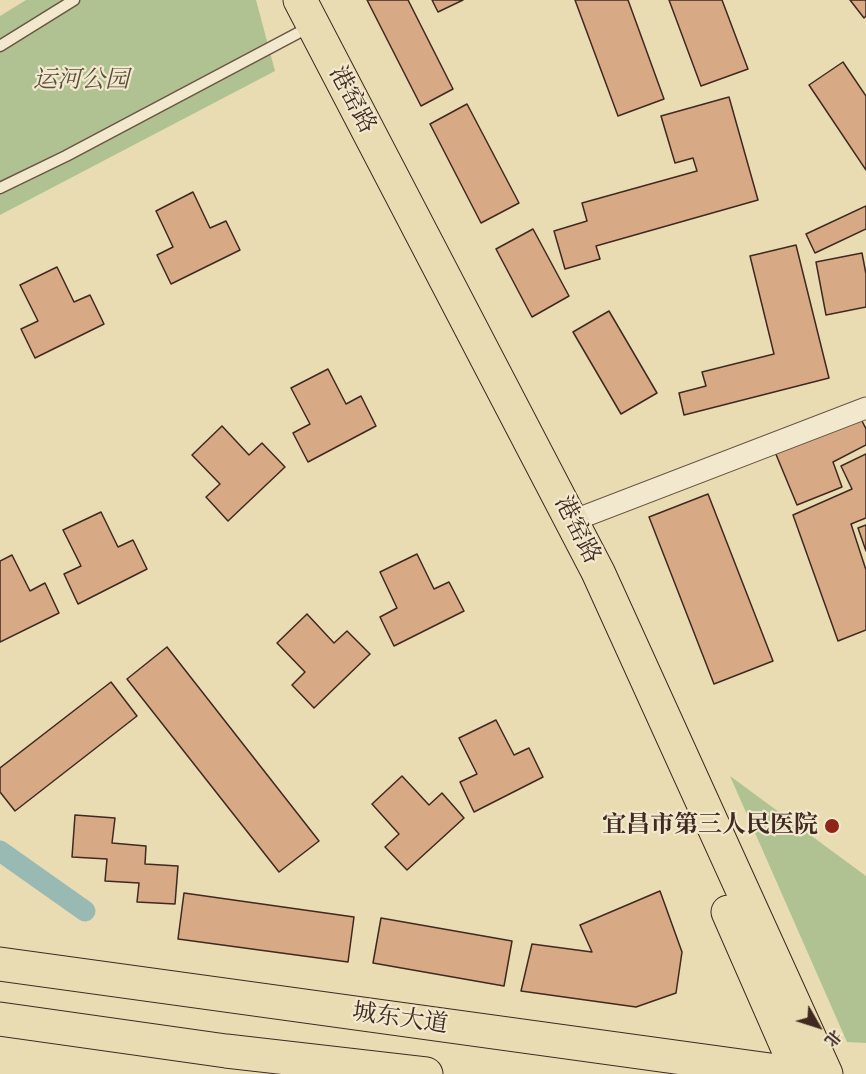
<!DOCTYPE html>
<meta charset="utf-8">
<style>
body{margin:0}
#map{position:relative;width:866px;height:1074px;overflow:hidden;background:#e9dcb2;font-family:"Old Standard TT","Noto Serif SC",serif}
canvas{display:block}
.north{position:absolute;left:788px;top:996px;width:60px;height:60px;-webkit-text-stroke:4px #f1e8cd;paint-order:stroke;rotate:129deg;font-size:16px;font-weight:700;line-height:24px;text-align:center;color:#3f2921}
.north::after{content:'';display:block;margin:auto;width:21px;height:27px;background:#3f2921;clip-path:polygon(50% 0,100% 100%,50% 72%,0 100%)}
</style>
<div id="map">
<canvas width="866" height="1074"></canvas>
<div class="north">北</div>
</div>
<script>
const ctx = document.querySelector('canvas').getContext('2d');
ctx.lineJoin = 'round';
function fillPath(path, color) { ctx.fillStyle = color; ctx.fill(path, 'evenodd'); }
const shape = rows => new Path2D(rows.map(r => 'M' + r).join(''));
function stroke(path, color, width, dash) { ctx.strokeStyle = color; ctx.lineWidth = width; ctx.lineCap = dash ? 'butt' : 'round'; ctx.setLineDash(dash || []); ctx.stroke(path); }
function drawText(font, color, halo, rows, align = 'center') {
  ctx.font = font + ' "Old Standard TT","Noto Serif SC",serif'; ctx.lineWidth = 4.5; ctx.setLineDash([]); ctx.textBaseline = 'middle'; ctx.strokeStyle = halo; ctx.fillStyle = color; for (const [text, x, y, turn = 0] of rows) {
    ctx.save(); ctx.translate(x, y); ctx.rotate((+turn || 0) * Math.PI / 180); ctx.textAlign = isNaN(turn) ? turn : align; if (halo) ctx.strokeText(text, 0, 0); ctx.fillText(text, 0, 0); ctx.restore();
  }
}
fillPath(shape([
 [26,0,256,0,275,71,0,215,0,16],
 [730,776,866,876,866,1043,847,1042]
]), '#b0c291');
stroke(shape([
 [0,851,85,911]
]), '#99bab3', 21);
const building = shape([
 [367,0,408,0,453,89,421,106,367,0],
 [432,0,463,0,438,12,432,0],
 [575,0,628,0,664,99,618,116,575,0],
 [669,0,722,0,748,69,701,86,669,0],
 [850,0,866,0,866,16,864,18,850,0],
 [843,62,866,96,866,170,809,85,843,62],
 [729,97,758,200,596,246,600,259,565,269,554,231,587,221,582,203,697,171,693,158,675,163,661,116,729,97],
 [467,104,519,203,481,223,430,124,467,104],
 [193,192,210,228,226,221,240,250,171,284,157,255,173,247,156,211,193,192],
 [866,206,866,229,815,253,806,234,866,206],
 [533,229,569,296,532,317,496,249,533,229],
 [796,245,829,378,684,415,679,393,706,386,702,372,774,354,750,256,796,245],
 [862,253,866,274,866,307,826,315,816,262,862,253],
 [57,267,74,302,90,295,104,324,35,358,21,329,38,321,20,285,57,267],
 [609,311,657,393,621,414,573,332,609,311],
 [328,369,346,404,361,396,376,426,308,462,293,433,310,424,291,388,328,369],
 [861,419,866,429,866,445,833,462,842,487,797,505,775,452,861,419],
 [222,426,249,455,262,443,285,467,228,521,206,497,220,484,192,455,222,426],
 [866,454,866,518,851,524,866,570,866,630,838,641,793,515,852,489,841,466,866,454],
 [708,494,773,661,714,684,649,517,708,494],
 [101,512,118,547,133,540,147,569,78,604,64,574,81,566,63,530,101,512],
 [866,525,866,551,858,528,866,525],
 [417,554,434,589,449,582,464,611,394,646,380,617,397,608,380,572,417,554],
 [12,555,30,591,45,583,59,613,0,642,0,561,12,555],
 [307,614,334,643,347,631,370,654,314,708,292,685,305,672,277,643,307,614],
 [167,647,319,841,279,872,127,679,167,647],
 [111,682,137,716,15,811,0,792,0,768,111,682],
 [496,720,514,755,529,748,543,777,474,812,460,782,477,774,459,738,496,720],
 [402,776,429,805,442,793,464,818,407,870,385,847,399,834,372,804,402,776],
 [75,815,115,818,112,843,146,846,145,864,178,866,175,904,137,902,139,883,105,881,107,859,72,857,75,815],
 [660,891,682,952,676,993,636,1007,521,991,532,944,592,952,580,925,660,891],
 [184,893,354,917,348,962,178,939,184,893],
 [381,918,512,941,504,986,373,963,381,918]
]);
fillPath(building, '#d8a985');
stroke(building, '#3f2921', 1.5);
const service = shape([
 [0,46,74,0],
 [0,188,66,156,298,33]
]);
const minor = shape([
 [572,521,866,408]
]);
const primary = shape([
 [300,0,598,572,826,1074],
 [728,912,799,1074],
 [0,964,799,1074],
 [0,1019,226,1051,426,1074]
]);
stroke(service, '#6a5645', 13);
stroke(minor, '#6a5645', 23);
stroke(primary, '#3f2921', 35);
stroke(service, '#f1e8cd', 10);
stroke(minor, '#f1e8cd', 21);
stroke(primary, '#e9dcb2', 33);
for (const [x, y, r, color] of [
 [832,826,8,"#8f2418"]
]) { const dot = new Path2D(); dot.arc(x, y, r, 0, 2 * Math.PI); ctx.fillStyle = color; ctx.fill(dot); stroke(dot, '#f1e8cd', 2); }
drawText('italic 24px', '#5b4f3d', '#f1e8cd', [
 ["运河公园",81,81]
]);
drawText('24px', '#3f2921', '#f1e8cd', [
 ["港窑路",352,100,62],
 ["港窑路",577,530,63],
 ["城东大道",400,1019,8]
]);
drawText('bold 24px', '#3f2921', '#f1e8cd', [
 ["宜昌市第三人民医院",818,826]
], 'right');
</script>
